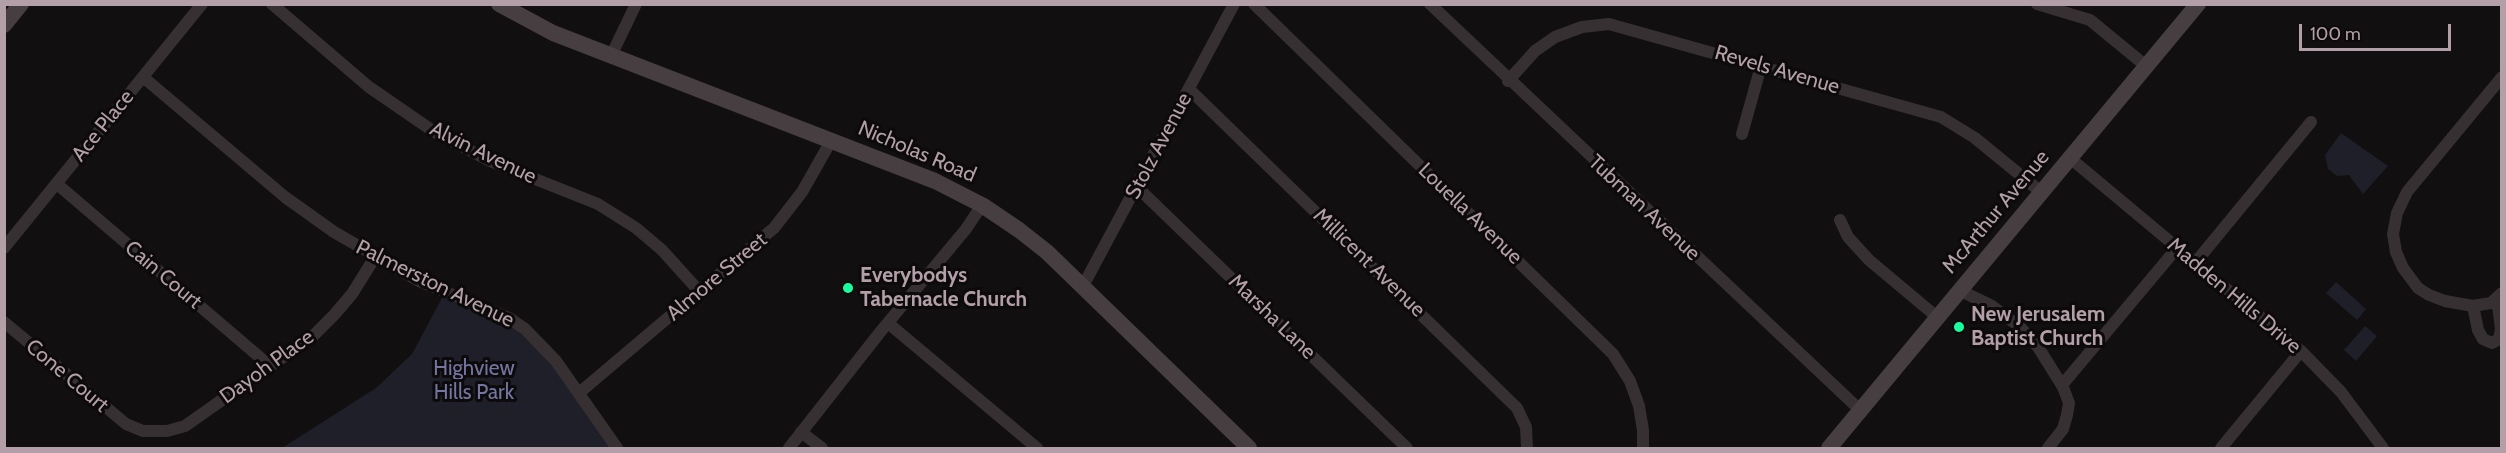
<!DOCTYPE html>
<style>
body{margin:0}
#map{position:relative;width:2506px;height:453px;overflow:hidden;background:#110f0f;font-family:Cabin,sans-serif}
canvas{display:block}
.frame{position:absolute;inset:0;border:6px solid #b39fa7;pointer-events:none}
.scale{position:absolute;left:2299px;top:24px;width:152px;height:27px;box-sizing:border-box;border:3px solid #b39fa7;border-top:0;padding-left:8px;font-size:18px;line-height:21px;white-space:nowrap;color:#b39fa7;-webkit-text-stroke:4px #0c0a0b;paint-order:stroke}
</style>
<div id="map">
<canvas width="2506" height="453"></canvas>
<div class="frame"></div>
<div class="scale">100 m</div>
</div>
<script>
const ctx = document.querySelector('canvas').getContext('2d');
ctx.lineJoin = 'round';
function fillPath(path, color) { ctx.fillStyle = color; ctx.fill(path, 'evenodd'); }
const shape = rows => new Path2D(rows.map(r => 'M' + r).join(''));
function stroke(path, color, width, dash) { ctx.strokeStyle = color; ctx.lineWidth = width; ctx.lineCap = dash ? 'butt' : 'round'; ctx.setLineDash(dash || []); ctx.stroke(path); }
function drawText(font, color, halo, rows, align = 'center') {
  ctx.font = font + ' Cabin,sans-serif'; ctx.lineWidth = 6; ctx.setLineDash([]); ctx.textBaseline = 'middle'; ctx.strokeStyle = halo; ctx.fillStyle = color; for (const [text, x, y, turn = 0] of rows) {
    ctx.save(); ctx.translate(x, y); ctx.rotate((+turn || 0) * Math.PI / 180); ctx.textAlign = isNaN(turn) ? turn : align; if (halo) ctx.strokeText(text, 0, 0); ctx.fillText(text, 0, 0); ctx.restore();
  }
}
fillPath(shape([
 [2341,133,2388,166,2363,194,2349,175,2337,176,2328,169,2325,155],
 [2336,282,2366,309,2357,320,2326,293],
 [443,296,494,317,515,328,551,362,611,448,282,448,376,388,412,354],
 [2365,326,2377,336,2356,361,2344,350]
]), '#1f1f29');
stroke(shape([
 [272,4,369,87,433,131,490,161,598,204,636,228,662,250,699,291],
 [1254,4,1613,354,1630,381,1639,406,1643,430,1643,448],
 [1430,4,1860,410],
 [2037,4,2090,20,2146,66],
 [611,56,636,4],
 [143,77,285,197,334,232,419,281,509,318,525,329,556,361,617,448],
 [2502,77,2407,192,2397,213,2393,234,2396,252,2403,268,2418,288,2429,295,2445,301,2473,306,2491,303,2502,293],
 [1508,81,1535,51,1555,37,1582,27,1609,24,1941,117,1975,138,2041,192],
 [1189,89,1517,408,1526,427,1527,448],
 [1742,134,1761,66],
 [2070,158,2301,351,2341,392,2383,448],
 [57,184,270,366],
 [1137,187,1407,448],
 [1840,220,1848,237,1869,260,1937,317],
 [4,248,202,4],
 [2195,263,2311,122],
 [1083,286,1234,4],
 [1961,291,1992,306,2020,327,2038,347,2063,387,2069,403,2067,415,2063,429,2048,448],
 [2473,306,2478,330,2483,339,2492,343,2499,339,2501,329,2497,298],
 [4,322,126,424,143,431,167,431,185,426,313,336,334,315,352,294,375,257],
 [888,323,1037,448],
 [2062,385,2177,248],
 [579,393,774,228,802,192,831,141],
 [801,432,822,448],
 [789,448,881,331,966,229,982,205],
 [2221,448,2301,351]
]), '#363032', 12);
stroke(shape([
 [499,4,553,33,935,181,982,205,1019,230,1047,252,1249,448],
 [4,25,21,4],
 [1829,448,2198,4]
]), '#463e41', 16);
for (const [x, y, r, color] of [
 [848,288,6,"#19ff9e"],
 [1959,327,6,"#19ff9e"]
]) { const dot = new Path2D(); dot.arc(x, y, r, 0, 2 * Math.PI); ctx.fillStyle = color; ctx.fill(dot); stroke(dot, '#0c0a0b', 2); }
drawText('21px', '#b39fa7', '#0c0a0b', [
 ["Revels Avenue",1777,70,16],
 ["Ace Place",103,126,-51],
 ["Stolz Avenue",1159,146,-62],
 ["Nicholas Road",917,152,23],
 ["Alvin Avenue",483,153,26],
 ["Tubman Avenue",1644,208,43],
 ["McArthur Avenue",1996,212,-50],
 ["Louella Avenue",1470,214,44],
 ["Millicent Avenue",1369,263,44],
 ["Cain Court",163,275,40],
 ["Almore Street",717,277,-40],
 ["Palmerston Avenue",435,284,26],
 ["Madden Hills Drive",2234,296,40],
 ["Marsha Lane",1272,317,44],
 ["Dayoh Place",267,367,-36],
 ["Cone Court",67,376,40]
]);
drawText('bold 21px', '#b39fa7', '#0c0a0b', [
 ["Everybodys",860,276],
 ["Tabernacle Church",860,300],
 ["New Jerusalem",1971,315],
 ["Baptist Church",1971,339]
], 'left');
drawText('21px', '#7475a1', '#0c0a0b', [
 ["Highview",474,369],
 ["Hills Park",474,393]
]);
</script>
